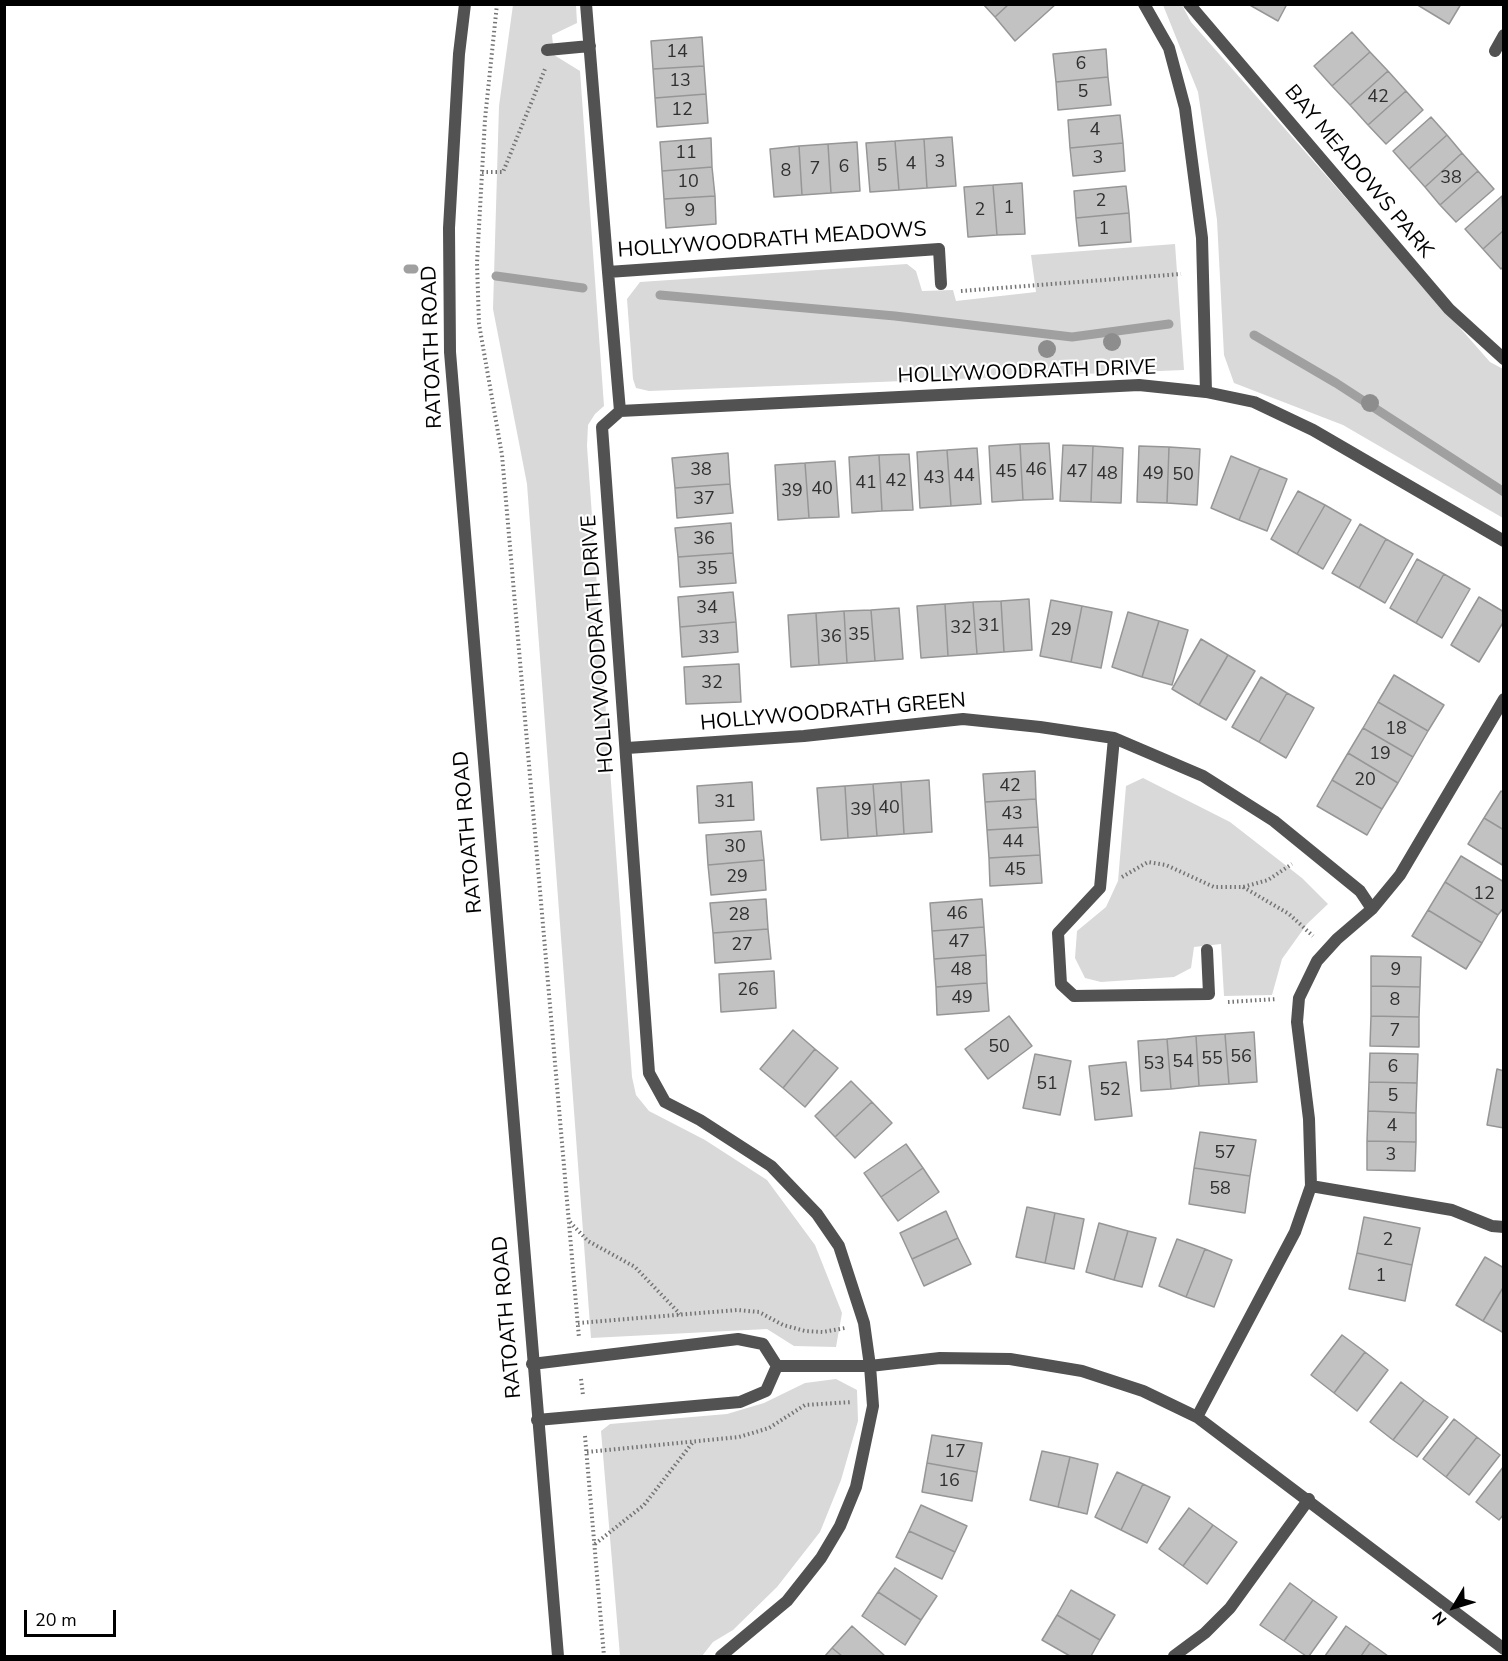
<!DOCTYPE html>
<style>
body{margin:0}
#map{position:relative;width:1508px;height:1661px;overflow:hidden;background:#fff;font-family:"Nunito Sans",sans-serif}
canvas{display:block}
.frame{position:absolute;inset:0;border:6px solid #000;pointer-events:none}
.north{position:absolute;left:1424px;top:1577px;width:60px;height:60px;-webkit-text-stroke:4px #fff;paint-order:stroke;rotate:232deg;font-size:16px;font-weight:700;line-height:24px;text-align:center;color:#000}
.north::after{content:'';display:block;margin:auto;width:21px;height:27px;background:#000;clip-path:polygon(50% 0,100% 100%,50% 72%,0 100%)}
.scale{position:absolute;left:24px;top:1610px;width:92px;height:27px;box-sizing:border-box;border:3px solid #000;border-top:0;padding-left:8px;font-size:18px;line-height:21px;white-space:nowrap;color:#000;-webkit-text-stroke:4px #fff;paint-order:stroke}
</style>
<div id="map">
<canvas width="1508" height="1661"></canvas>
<div class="frame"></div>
<div class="north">N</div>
<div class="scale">20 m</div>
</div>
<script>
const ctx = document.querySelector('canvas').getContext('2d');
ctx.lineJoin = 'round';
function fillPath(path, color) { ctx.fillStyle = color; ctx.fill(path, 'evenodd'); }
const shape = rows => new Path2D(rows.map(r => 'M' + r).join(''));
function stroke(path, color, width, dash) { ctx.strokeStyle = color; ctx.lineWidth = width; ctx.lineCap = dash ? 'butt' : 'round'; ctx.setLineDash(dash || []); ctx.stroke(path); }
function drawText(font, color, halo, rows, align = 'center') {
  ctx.font = font + ' "Nunito Sans",sans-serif'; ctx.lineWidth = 4.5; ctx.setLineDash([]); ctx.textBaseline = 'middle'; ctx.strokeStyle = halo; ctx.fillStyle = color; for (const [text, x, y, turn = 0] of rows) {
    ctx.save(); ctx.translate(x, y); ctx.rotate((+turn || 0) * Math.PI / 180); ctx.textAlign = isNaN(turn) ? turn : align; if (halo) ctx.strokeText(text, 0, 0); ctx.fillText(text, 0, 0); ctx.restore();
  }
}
fillPath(shape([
 [513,5,576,5,577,23,552,35,554,55,580,71,604,406,595,414,588,425,587,446,632,1077,636,1095,649,1111,705,1140,767,1180,815,1245,842,1313,836,1347,794,1346,767,1329,591,1338,527,484,493,309,499,106],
 [1163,5,1182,5,1191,22,1490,362,1503,369,1503,518,1343,425,1234,383,1224,355,1217,220,1198,92],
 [1175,244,1184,370,649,391,636,388,633,379,627,299,640,282,907,264,916,271,922,291,953,290,956,301,1036,292,1031,255],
 [1143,778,1230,822,1302,878,1328,904,1307,924,1282,959,1272,995,1224,996,1221,944,1194,947,1191,968,1174,977,1101,982,1085,978,1075,958,1077,931,1106,907,1118,881,1126,786],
 [836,1379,857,1390,858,1421,841,1480,820,1532,777,1587,733,1630,713,1642,702,1656,620,1656,601,1431,610,1424,727,1414,764,1403,805,1383]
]), '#d9d9d9');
stroke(shape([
 [408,269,414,269],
 [496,276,583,288],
 [660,295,895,316,1072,337,1169,324],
 [1254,335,1336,383,1504,492]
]), '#a0a0a0', 9);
const building = shape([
 [983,4,1009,4,995,17,983,4],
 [1009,4,1056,4,1015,41,995,17,1009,4],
 [1248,4,1287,4,1278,21,1248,4],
 [1416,4,1461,4,1449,24,1416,4],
 [1352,32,1370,52,1332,86,1314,66,1352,32],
 [702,37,704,66,653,69,651,41,702,37],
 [1106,49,1108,77,1056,82,1053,54,1106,49],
 [1370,52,1388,71,1350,105,1332,86,1370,52],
 [704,66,706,94,655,98,653,69,704,66],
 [1388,71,1406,91,1368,125,1350,105,1388,71],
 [1108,77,1111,105,1058,110,1056,82,1108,77],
 [1406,91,1423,110,1386,144,1368,125,1406,91],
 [706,94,708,123,657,127,655,98,706,94],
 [1120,115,1123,143,1070,148,1068,120,1120,115],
 [1431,117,1447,135,1409,169,1393,151,1431,117],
 [1447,135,1462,153,1425,187,1409,169,1447,135],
 [952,137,956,186,927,188,924,139,952,137],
 [711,138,712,167,662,171,660,142,711,138],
 [924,139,927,188,899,190,895,141,924,139],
 [895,141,899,190,870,192,866,143,895,141],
 [857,142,860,191,831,193,828,144,857,142],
 [1123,143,1125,171,1073,176,1070,148,1123,143],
 [828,144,831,193,802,195,799,146,828,144],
 [799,146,802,195,774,197,770,149,799,146],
 [1462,153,1478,171,1440,205,1425,187,1462,153],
 [712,167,715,196,664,199,662,171,712,167],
 [1478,171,1494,189,1456,222,1440,205,1478,171],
 [1022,183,1025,234,997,235,993,185,1022,183],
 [993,185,997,235,968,237,964,187,993,185],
 [1126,186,1129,213,1076,218,1074,191,1126,186],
 [715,196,716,224,666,228,664,199,715,196],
 [1502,196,1504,230,1483,249,1465,229,1502,196],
 [1129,213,1131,242,1079,246,1076,218,1129,213],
 [1504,230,1504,266,1501,269,1483,249,1504,230],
 [1049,443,1053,499,1023,500,1020,444,1049,443],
 [1020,444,1023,500,992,502,989,446,1020,444],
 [1063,445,1093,446,1091,502,1060,501,1063,445],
 [1093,446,1123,448,1121,503,1091,502,1093,446],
 [1139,446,1169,447,1167,503,1137,502,1139,446],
 [1169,447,1200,449,1197,505,1167,503,1169,447],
 [977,448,981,504,951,506,947,450,977,448],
 [947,450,951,506,920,508,917,452,947,450],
 [728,453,730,484,675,488,672,458,728,453],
 [909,454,913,510,882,511,879,455,909,454],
 [879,455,882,511,852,513,849,457,879,455],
 [1231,456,1260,468,1239,520,1211,508,1231,456],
 [835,461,839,517,809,518,805,463,835,461],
 [805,463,809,518,778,520,775,465,805,463],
 [1260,468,1287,479,1267,531,1239,520,1260,468],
 [730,484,733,513,677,518,675,488,730,484],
 [1298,491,1325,505,1297,554,1271,539,1298,491],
 [1325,505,1351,520,1323,569,1297,554,1325,505],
 [731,523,733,553,678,557,675,528,731,523],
 [1360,524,1386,539,1359,588,1332,573,1360,524],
 [1386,539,1413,554,1385,603,1359,588,1386,539],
 [733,553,736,583,680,587,678,557,733,553],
 [1417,559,1444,574,1416,623,1390,608,1417,559],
 [1444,574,1470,589,1442,638,1416,623,1444,574],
 [733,592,736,622,680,627,678,597,733,592],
 [1479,597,1504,612,1504,621,1479,662,1451,645,1479,597],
 [1029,599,1032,650,1004,652,1001,601,1029,599],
 [1051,600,1082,606,1071,662,1040,656,1051,600],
 [1001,601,1004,652,977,654,973,602,1001,601],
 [973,602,977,654,948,656,945,604,973,602],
 [945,604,948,656,921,658,917,606,945,604],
 [1082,606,1112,612,1101,668,1071,662,1082,606],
 [899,608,903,659,875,661,871,610,899,608],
 [871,610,875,661,847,663,844,611,871,610],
 [844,611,847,663,819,665,816,613,844,611],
 [1128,612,1159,621,1142,677,1112,667,1128,612],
 [816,613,819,665,791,667,788,615,816,613],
 [1159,621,1188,630,1172,685,1142,677,1159,621],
 [736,622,738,652,682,657,680,627,736,622],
 [1201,639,1228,655,1199,705,1172,689,1201,639],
 [1228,655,1255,671,1226,720,1199,705,1228,655],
 [739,664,741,702,686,704,684,667,739,664],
 [1394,675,1444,705,1428,731,1378,702,1394,675],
 [1261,677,1287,693,1259,742,1232,727,1261,677],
 [1287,693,1314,708,1286,758,1259,742,1287,693],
 [1378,702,1428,731,1413,757,1363,728,1378,702],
 [1363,728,1413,757,1398,783,1348,753,1363,728],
 [1348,753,1398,783,1382,809,1332,780,1348,753],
 [1035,771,1036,799,985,802,983,774,1035,771],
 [929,780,932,832,904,834,901,782,929,780],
 [1332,780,1382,809,1367,835,1317,806,1332,780],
 [752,782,754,820,699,823,697,786,752,782],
 [901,782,904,834,877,836,873,784,901,782],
 [873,784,877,836,848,838,845,786,873,784],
 [845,786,848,838,821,840,817,788,845,786],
 [1501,791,1504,793,1504,830,1484,818,1501,791],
 [1036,799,1038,827,987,830,985,802,1036,799],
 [1484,818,1504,830,1504,866,1468,844,1484,818],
 [1038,827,1040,855,989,858,987,830,1038,827],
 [761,831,764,860,708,865,706,835,761,831],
 [1040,855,1042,883,990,886,989,858,1040,855],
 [1461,856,1504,882,1504,907,1498,915,1445,882,1461,856],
 [764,860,766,890,711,895,708,865,764,860],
 [1445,882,1498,915,1482,943,1428,910,1445,882],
 [766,899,768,929,713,933,710,903,766,899],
 [982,899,984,927,932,931,930,903,982,899],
 [1428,910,1482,943,1466,969,1412,936,1428,910],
 [984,927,986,955,934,959,932,931,984,927],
 [768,929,771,959,715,963,713,933,768,929],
 [986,955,987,983,936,987,934,959,986,955],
 [1371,956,1421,957,1420,987,1371,986,1371,956],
 [774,971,776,1008,721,1012,719,974,774,971],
 [987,983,989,1011,937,1015,936,987,987,983],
 [1371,986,1420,987,1419,1017,1371,1016,1371,986],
 [1009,1016,1032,1046,988,1079,965,1049,1009,1016],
 [1371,1016,1419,1017,1419,1047,1370,1046,1371,1016],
 [793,1030,815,1049,783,1088,760,1069,793,1030],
 [1254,1032,1257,1082,1229,1084,1225,1034,1254,1032],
 [1225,1034,1229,1084,1199,1086,1196,1036,1225,1034],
 [1196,1036,1199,1086,1171,1089,1167,1039,1196,1036],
 [1167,1039,1171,1089,1141,1091,1138,1041,1167,1039],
 [815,1049,838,1068,805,1107,783,1088,815,1049],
 [1370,1053,1418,1054,1417,1083,1369,1082,1370,1053],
 [1035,1054,1071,1061,1060,1115,1023,1108,1035,1054],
 [1126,1062,1132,1116,1095,1120,1089,1066,1126,1062],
 [1497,1069,1504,1071,1504,1128,1487,1125,1497,1069],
 [851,1081,872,1102,835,1137,815,1116,851,1081],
 [1369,1082,1417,1083,1416,1113,1368,1111,1369,1082],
 [872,1102,892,1123,855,1158,835,1137,872,1102],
 [1368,1111,1416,1113,1416,1142,1367,1141,1368,1111],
 [1200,1132,1256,1140,1250,1176,1194,1168,1200,1132],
 [1367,1141,1416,1142,1415,1171,1367,1170,1367,1141],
 [906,1144,923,1168,881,1197,864,1173,906,1144],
 [923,1168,939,1192,898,1221,881,1197,923,1168],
 [1194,1168,1250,1176,1245,1213,1189,1204,1194,1168],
 [1027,1207,1055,1213,1045,1263,1016,1257,1027,1207],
 [946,1211,958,1238,912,1259,900,1233,946,1211],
 [1055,1213,1084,1219,1074,1269,1045,1263,1055,1213],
 [1364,1217,1420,1228,1412,1265,1357,1253,1364,1217],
 [1099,1223,1128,1231,1114,1280,1086,1272,1099,1223],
 [1128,1231,1156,1238,1142,1287,1114,1280,1128,1231],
 [958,1238,971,1264,924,1286,912,1259,958,1238],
 [1177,1239,1205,1249,1186,1297,1159,1286,1177,1239],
 [1205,1249,1232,1260,1214,1307,1186,1297,1205,1249],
 [1357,1253,1412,1265,1405,1301,1349,1289,1357,1253],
 [1485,1257,1504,1268,1504,1286,1483,1321,1456,1305,1485,1257],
 [1504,1286,1504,1333,1483,1321,1504,1286],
 [1342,1335,1365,1352,1334,1393,1311,1375,1342,1335],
 [1365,1352,1388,1370,1357,1411,1334,1393,1365,1352],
 [1401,1382,1424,1400,1393,1440,1370,1422,1401,1382],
 [1424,1400,1448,1417,1417,1457,1393,1440,1424,1400],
 [1454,1419,1477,1437,1446,1477,1423,1459,1454,1419],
 [932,1435,982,1443,977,1472,927,1463,932,1435],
 [1477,1437,1500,1455,1469,1495,1446,1477,1477,1437],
 [1042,1451,1070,1457,1058,1507,1030,1500,1042,1451],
 [1070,1457,1098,1464,1087,1514,1058,1507,1070,1457],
 [927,1463,977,1472,972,1501,922,1492,927,1463],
 [1504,1466,1504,1514,1499,1520,1476,1502,1504,1466],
 [1117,1472,1143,1484,1121,1530,1095,1517,1117,1472],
 [1143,1484,1170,1497,1147,1543,1121,1530,1143,1484],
 [921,1505,967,1526,955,1552,909,1531,921,1505],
 [1189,1508,1213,1525,1183,1566,1159,1549,1189,1508],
 [1213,1525,1237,1542,1207,1584,1183,1566,1213,1525],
 [909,1531,955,1552,942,1579,896,1557,909,1531],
 [895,1568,937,1596,921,1620,878,1592,895,1568],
 [1290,1583,1313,1600,1284,1641,1260,1625,1290,1583],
 [1071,1590,1115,1615,1100,1640,1057,1615,1071,1590],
 [878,1592,921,1620,905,1645,862,1616,878,1592],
 [1313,1600,1337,1617,1309,1656,1306,1656,1284,1641,1313,1600],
 [1057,1615,1100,1640,1091,1656,1070,1656,1042,1640,1057,1615],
 [852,1626,885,1656,842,1656,832,1648,852,1626],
 [1346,1626,1370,1643,1361,1656,1325,1656,1346,1626],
 [1370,1643,1388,1656,1361,1656,1370,1643],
 [832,1648,842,1656,825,1656,832,1648]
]);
fillPath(building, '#c2c2c2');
stroke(building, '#969696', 1.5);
stroke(shape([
 [497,4,485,119,477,263,479,324,502,455,579,1338],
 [482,172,503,172,545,69],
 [961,291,1181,274],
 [1122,877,1148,862,1166,865,1214,887,1243,887,1268,880,1292,864],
 [1243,887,1289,914,1313,936],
 [1228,1002,1277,999],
 [570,1222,588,1241,635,1267,680,1314],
 [578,1323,737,1310,759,1312,783,1325,805,1331,823,1332,845,1328],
 [581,1379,583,1395],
 [585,1436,604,1656],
 [587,1452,739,1437,769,1428,805,1405,852,1402],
 [595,1544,644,1505,693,1442]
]), '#747474', 4, [1.5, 3]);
stroke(shape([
 [586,4,608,272,939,249,941,284],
 [1144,4,1169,48,1185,108,1202,238,1206,392],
 [1189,4,1449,309,1504,359],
 [547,50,590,46],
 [1495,51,1504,35],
 [608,272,620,411],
 [1114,738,1100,888,1058,933,1061,984,1074,996,1209,994,1207,950],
 [627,748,804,736,963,719,1040,727,1114,738,1203,776,1274,821,1360,891,1372,909],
 [1311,1186,1452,1210,1492,1226,1504,1227],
 [532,1364,738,1339,763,1344,777,1366],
 [777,1366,870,1366,940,1358,1010,1359,1082,1371,1143,1391,1197,1417,1504,1649],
 [1197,1417,1295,1232,1311,1186,1309,1119,1297,1022,1299,998,1317,961,1337,939,1372,909,1400,875,1504,699],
 [537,1420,740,1402,766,1391,777,1366],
 [721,1656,787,1601,821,1558,840,1526,856,1487,873,1406,870,1366,864,1323,839,1246,817,1214,771,1166,700,1120,665,1102,649,1073,602,427,620,411,1139,385,1206,392,1254,402,1313,430,1504,541],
 [1174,1656,1205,1633,1230,1608,1309,1499]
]), '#525252', 12);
stroke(shape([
 [465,4,459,54,449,228,450,352,558,1656]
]), '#525252', 12);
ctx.fillStyle = '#8d8d8d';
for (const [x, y] of [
 [1112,342],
 [1047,349],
 [1370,403]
]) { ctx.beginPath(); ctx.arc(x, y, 9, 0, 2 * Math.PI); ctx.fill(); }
drawText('18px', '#303030', null, [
 ["14",677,53],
 ["6",1081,65],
 ["13",680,82],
 ["5",1083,93],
 ["42",1378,98],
 ["12",682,111],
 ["4",1095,131],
 ["11",686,154],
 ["3",1098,159],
 ["3",940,163],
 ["4",911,165],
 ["5",882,167],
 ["6",844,168],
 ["7",815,170],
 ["8",786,172],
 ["38",1451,179],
 ["10",688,183],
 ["2",1101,202],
 ["1",1009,209],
 ["2",980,211],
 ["9",690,212],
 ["1",1104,230],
 ["38",701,471],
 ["46",1036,471],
 ["45",1006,473],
 ["47",1077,473],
 ["48",1107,475],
 ["49",1153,475],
 ["50",1183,476],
 ["44",964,477],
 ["43",934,479],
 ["42",896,482],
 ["41",866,484],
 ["40",822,490],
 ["39",792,492],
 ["37",704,500],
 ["36",704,540],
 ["35",707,570],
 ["34",707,609],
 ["31",989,627],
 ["32",961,629],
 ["29",1061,631],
 ["35",859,636],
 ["36",831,638],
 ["33",709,639],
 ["32",712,684],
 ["18",1396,730],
 ["19",1380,755],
 ["20",1365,781],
 ["42",1010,787],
 ["31",725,803],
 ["40",889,809],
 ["39",861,811],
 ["43",1012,815],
 ["44",1013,843],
 ["30",735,848],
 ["45",1015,871],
 ["29",737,878],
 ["12",1484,895],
 ["46",957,915],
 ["28",739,916],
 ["47",959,943],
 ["27",742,946],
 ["48",961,971],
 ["9",1396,971],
 ["26",748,991],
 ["49",962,999],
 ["8",1395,1001],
 ["7",1395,1032],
 ["50",999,1048],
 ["56",1241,1058],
 ["55",1212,1060],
 ["54",1183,1063],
 ["53",1154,1065],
 ["6",1393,1068],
 ["51",1047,1085],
 ["52",1110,1091],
 ["5",1393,1097],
 ["4",1392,1127],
 ["57",1225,1154],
 ["3",1391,1156],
 ["58",1220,1190],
 ["2",1388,1241],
 ["1",1381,1277],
 ["17",955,1453],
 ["16",949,1482]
]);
drawText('21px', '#000', '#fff', [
 ["BAY MEADOWS PARK",1358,172,50],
 ["HOLLYWOODRATH MEADOWS",772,241,-4],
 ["RATOATH ROAD",433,347,-92],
 ["HOLLYWOODRATH DRIVE",1027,373,-2],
 ["HOLLYWOODRATH DRIVE",599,644,-94],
 ["HOLLYWOODRATH GREEN",833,713,-5],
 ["RATOATH ROAD",469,832,-95],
 ["RATOATH ROAD",508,1317,-95]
]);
</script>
